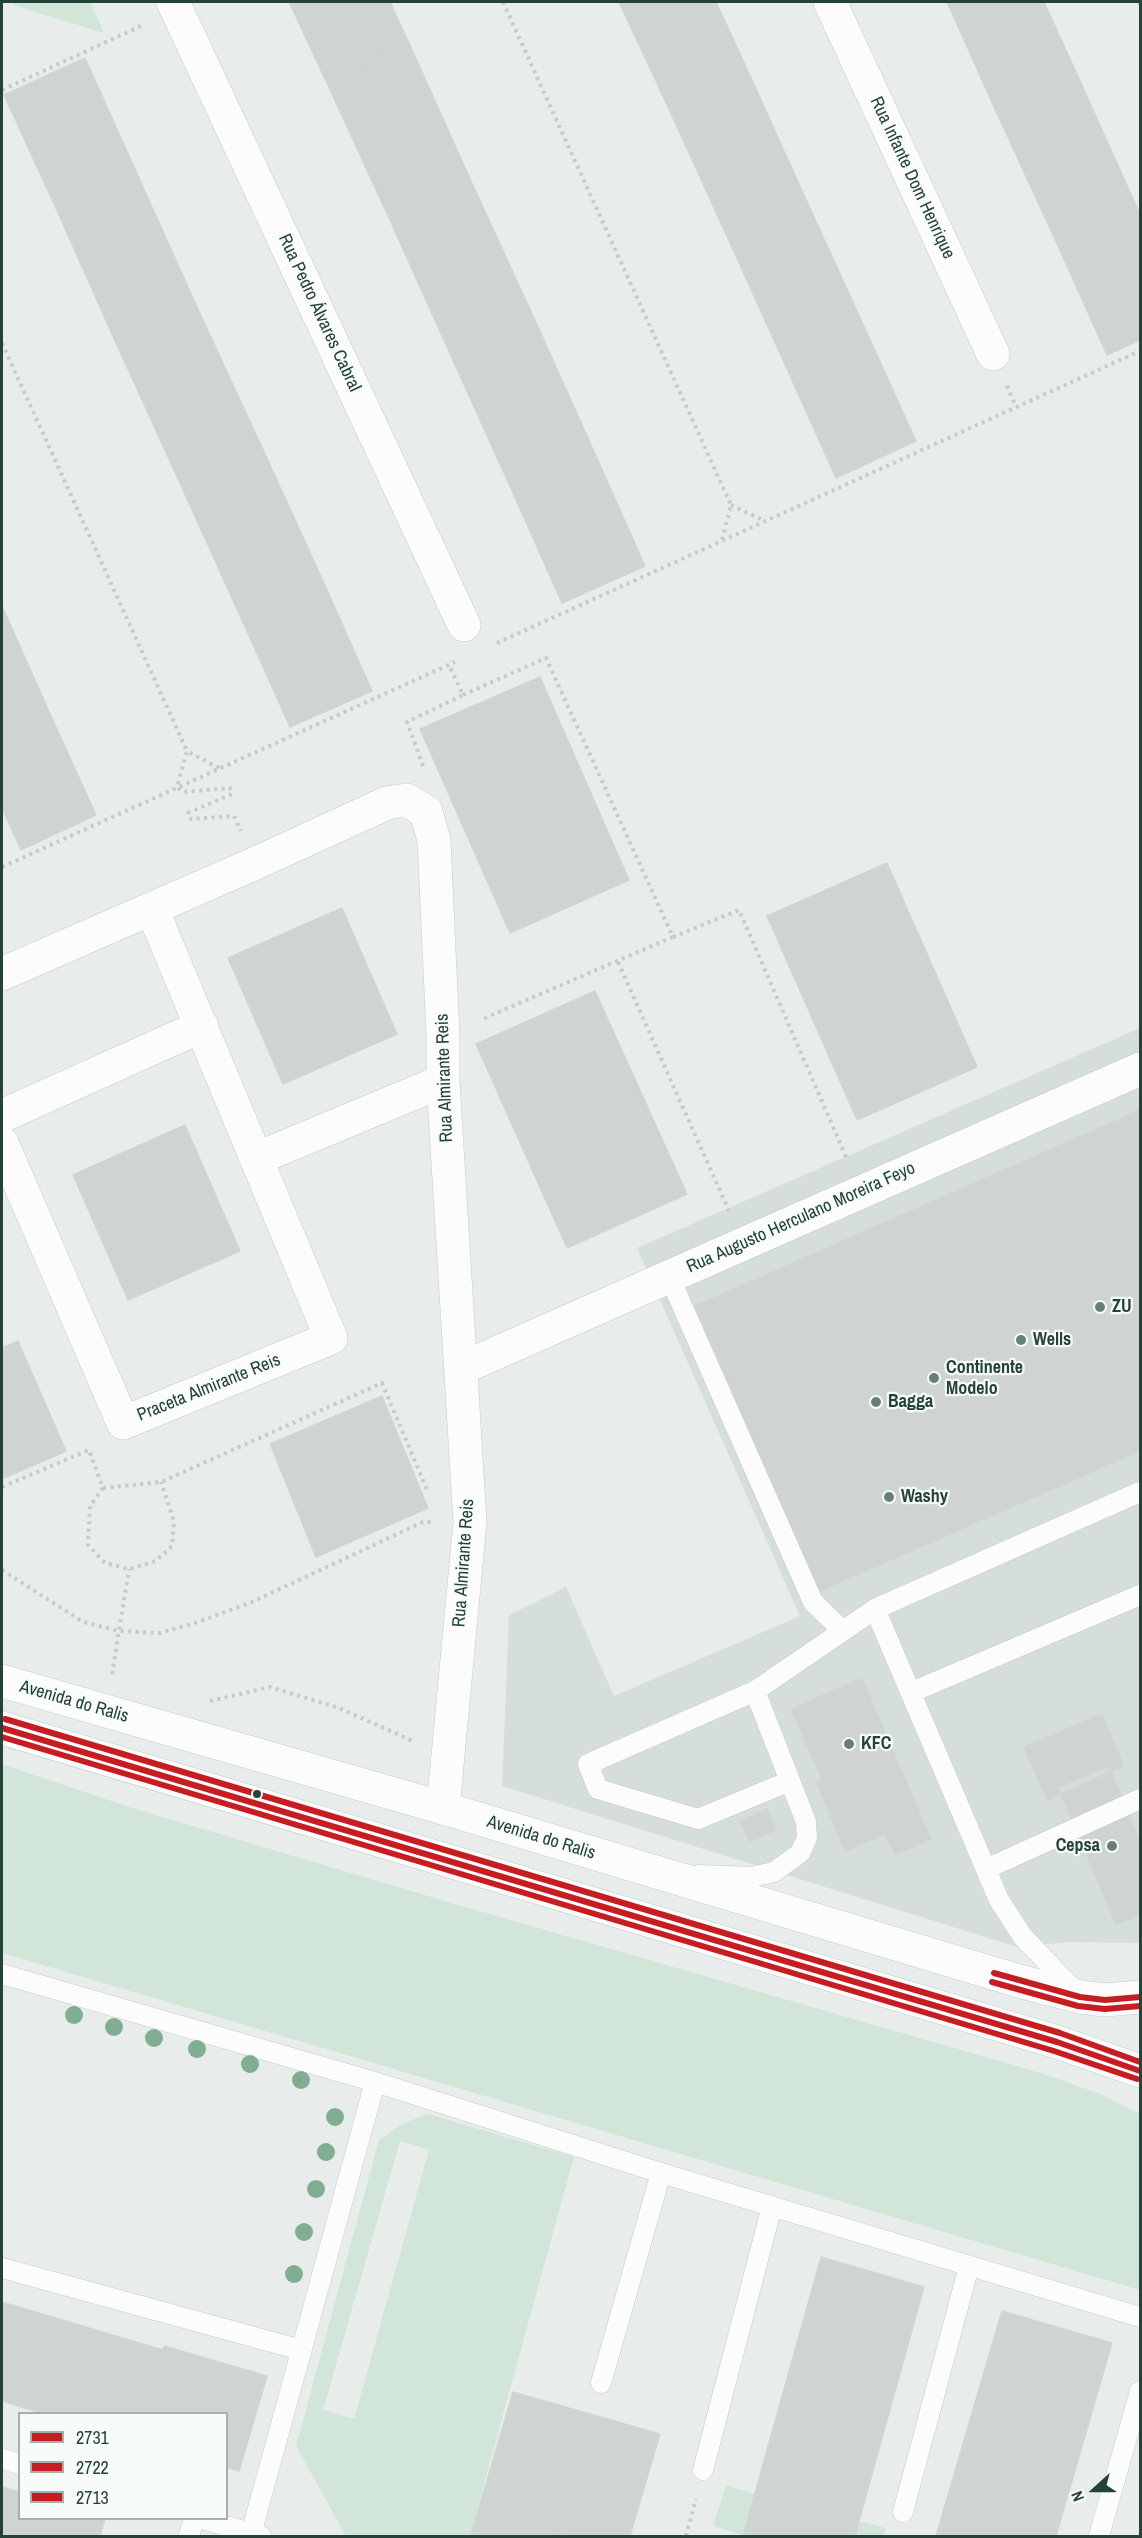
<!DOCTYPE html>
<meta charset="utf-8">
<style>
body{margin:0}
#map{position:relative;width:1142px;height:2538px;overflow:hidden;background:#e8edeb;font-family:"Archivo Narrow",sans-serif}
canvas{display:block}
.frame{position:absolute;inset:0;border:3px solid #24423a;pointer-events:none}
.legend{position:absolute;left:18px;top:2412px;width:210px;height:108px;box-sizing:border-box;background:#f7fbf9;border:2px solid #a3b1ad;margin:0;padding:8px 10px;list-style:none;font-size:18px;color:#24423a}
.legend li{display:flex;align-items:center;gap:12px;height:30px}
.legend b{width:30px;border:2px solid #a3b1ad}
.north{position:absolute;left:1064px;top:2460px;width:60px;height:60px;-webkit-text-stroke:4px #f7fbf9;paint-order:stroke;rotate:249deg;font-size:16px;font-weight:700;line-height:24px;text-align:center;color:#24423a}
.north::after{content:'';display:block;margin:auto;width:21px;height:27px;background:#24423a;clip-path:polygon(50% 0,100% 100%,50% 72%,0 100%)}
</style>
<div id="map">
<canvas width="1142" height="2538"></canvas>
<div class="frame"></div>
<ul class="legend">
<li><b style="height:8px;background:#c61d23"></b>2731</li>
<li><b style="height:8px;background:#c61d23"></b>2722</li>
<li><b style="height:8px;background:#c61d23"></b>2713</li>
</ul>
<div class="north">N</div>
</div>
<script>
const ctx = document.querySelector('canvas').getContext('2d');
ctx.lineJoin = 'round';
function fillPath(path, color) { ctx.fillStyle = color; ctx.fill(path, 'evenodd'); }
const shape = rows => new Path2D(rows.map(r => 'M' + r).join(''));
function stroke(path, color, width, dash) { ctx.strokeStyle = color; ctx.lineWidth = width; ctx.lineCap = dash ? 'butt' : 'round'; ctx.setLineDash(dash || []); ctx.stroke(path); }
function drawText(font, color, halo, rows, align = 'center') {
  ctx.font = font + ' "Archivo Narrow",sans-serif'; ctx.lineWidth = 4.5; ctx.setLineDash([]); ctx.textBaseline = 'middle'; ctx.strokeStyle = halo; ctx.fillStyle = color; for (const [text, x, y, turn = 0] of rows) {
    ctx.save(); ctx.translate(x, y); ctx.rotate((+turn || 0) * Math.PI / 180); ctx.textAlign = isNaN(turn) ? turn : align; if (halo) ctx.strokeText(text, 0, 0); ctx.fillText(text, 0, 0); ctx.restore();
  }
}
fillPath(shape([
 [1140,1028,1140,1943,1069,1942,1017,1947,502,1786,509,1615,566,1587,614,1696,800,1616,637,1248]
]), '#d6dedb');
fillPath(shape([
 [14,2,90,2,104,33,12,5],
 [2,1764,129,1807,455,1904,1041,2073,1103,2095,1140,2114,1140,2290,2,1953],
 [428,2114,574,2157,491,2458,471,2535,477,2536,346,2536,296,2446,379,2140,404,2123],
 [400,2141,429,2150,354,2419,323,2410],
 [726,2485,755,2494,743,2535,713,2526],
 [859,2521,886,2528,883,2536,855,2536]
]), '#d1e6d8');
const building = shape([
 [289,2,390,2,409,43,326,81,289,2],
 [619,2,716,2,742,58,662,94,619,2],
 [947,2,1044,2,1076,72,995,109,947,2],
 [409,43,471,181,389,218,326,81,409,43],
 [85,58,134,167,54,204,4,95,85,58],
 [742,58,804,195,725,232,662,94,742,58],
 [1076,72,1138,210,1058,246,995,109,1076,72],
 [134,167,197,307,116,343,54,204,134,167],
 [471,181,534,318,451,356,389,218,471,181],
 [804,195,867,333,787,369,725,232,804,195],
 [1138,210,1140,214,1140,340,1107,355,1058,246,1138,210],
 [197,307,260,443,179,481,116,343,197,307],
 [534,318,596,456,513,493,451,356,534,318],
 [867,333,916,441,836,478,787,369,867,333],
 [260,443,323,581,241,618,179,481,260,443],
 [596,456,645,566,562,603,513,493,596,456],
 [323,581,372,691,290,727,241,618,323,581],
 [2,606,46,705,2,726,2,606],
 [540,677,629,880,510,933,420,729,540,677],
 [46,705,96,815,21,850,2,808,2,726,46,705],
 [887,863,977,1067,857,1120,767,916,887,863],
 [342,908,397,1034,283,1084,228,958,342,908],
 [595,991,687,1194,567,1248,476,1044,595,991],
 [1140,1110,1140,1451,820,1591,695,1306,1140,1110],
 [185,1125,240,1251,128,1300,73,1175,185,1125],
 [18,1341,66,1451,2,1479,2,1348,18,1341],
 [382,1396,428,1508,316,1557,270,1444,382,1396],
 [862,1678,931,1839,895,1855,885,1834,845,1851,816,1782,822,1780,791,1709,862,1678],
 [1102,1714,1124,1766,1047,1800,1024,1747,1102,1714],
 [1109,1766,1140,1842,1140,1915,1116,1925,1058,1787,1109,1766],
 [767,1809,776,1830,749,1842,740,1821,767,1809],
 [821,2257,924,2287,859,2521,855,2536,743,2536,821,2257],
 [2,2302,163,2350,164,2346,267,2376,239,2471,226,2467,226,2414,45,2414,2,2401,2,2302],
 [1002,2311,1112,2343,1056,2536,936,2536,1002,2311],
 [513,2392,660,2434,630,2536,471,2535,513,2392],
 [2,2487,20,2492,20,2518,105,2518,100,2536,2,2536,2,2487]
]);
fillPath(building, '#cfd4d2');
stroke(building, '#d1d6d4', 1.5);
const service = shape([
 [669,1276,813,1602,843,1631],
 [875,1609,999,1900,1023,1937,1076,1992],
 [912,1692,1140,1595],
 [790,1781,698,1819,598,1789,588,1764,755,1691,875,1609,1140,1492],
 [986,1869,1140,1799],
 [699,1875,751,1877,774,1872,800,1853,807,1838,806,1822,755,1691],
 [2,1974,375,2082,251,2534],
 [375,2082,661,2173,601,2383],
 [661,2173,1140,2317],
 [2,2268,301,2350],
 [2,2459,20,2464],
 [703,2470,772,2206],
 [903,2512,969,2266],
 [199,2518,261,2536],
 [189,2536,194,2518],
 [1099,2536,1140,2391]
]);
const minor = shape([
 [173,2,464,625],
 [830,2,993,354],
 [2,974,256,863,387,803,407,800,426,812,434,840,443,1035,443,1081,470,1522,443,1808],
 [2,1116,202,1026],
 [2,1143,123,1423,331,1338,152,909],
 [258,1158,443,1081],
 [462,1368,1140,1069]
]);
const tertiary = shape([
 [2,1681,443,1808,1019,1981,1080,1997,1105,2000,1140,1997],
 [2,1728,1057,2042,1140,2071]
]);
stroke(service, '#c5cac8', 21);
stroke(minor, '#c5cac8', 34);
stroke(tertiary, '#c5cac8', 34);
stroke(shape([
 [503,2,731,505,722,540],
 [1139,2,1140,6],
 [2,90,143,25],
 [2,343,187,751],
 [1007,386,1016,407],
 [731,505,765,521],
 [497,643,1140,351],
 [463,695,546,658,673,937,480,1020],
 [423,766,407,722,463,695,449,665],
 [219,768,187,751,177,787,184,792,230,788,232,794,188,813,191,819,234,816,241,831],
 [2,867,455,662],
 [673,937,739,910,847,1159],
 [618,962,729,1211],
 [2,1487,89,1450,103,1488,90,1506,88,1545,105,1563,129,1569,156,1561,172,1546,174,1522,161,1482],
 [103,1488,161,1482,382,1383,428,1492],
 [2,1570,83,1622,119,1631,160,1633,198,1622,252,1602,423,1522,432,1522],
 [112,1674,129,1569],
 [210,1701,270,1687,339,1708,413,1741],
 [686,2536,696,2499]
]), '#c3ccca', 4, [3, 4.5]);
stroke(service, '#fcfcfc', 20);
stroke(minor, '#fcfcfc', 33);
stroke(tertiary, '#fcfcfc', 33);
stroke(shape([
 [2,1728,1057,2042,1140,2071],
 [994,1973,1080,1997,1105,2000,1140,1997]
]), '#c61d23', 6);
stroke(shape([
 [2,1737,1054,2051,1137,2079],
 [992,1982,1078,2006,1105,2009,1140,2006]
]), '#c61d23', 6);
stroke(shape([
 [5,1719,1060,2033,1140,2062]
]), '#c61d23', 6);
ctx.fillStyle = '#81ae93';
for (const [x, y] of [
 [74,2015],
 [114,2027],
 [154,2038],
 [197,2049],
 [250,2064],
 [301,2080],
 [335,2117],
 [326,2152],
 [316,2189],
 [304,2232],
 [294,2274]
]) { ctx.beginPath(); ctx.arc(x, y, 9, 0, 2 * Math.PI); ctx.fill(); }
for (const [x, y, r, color] of [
 [1100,1307,6,"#697e78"],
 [1021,1340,6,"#697e78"],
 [934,1378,6,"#697e78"],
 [876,1402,6,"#697e78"],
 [889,1497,6,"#697e78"],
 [849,1744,6,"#697e78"],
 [257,1794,5,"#24423a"],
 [1112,1846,6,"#697e78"]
]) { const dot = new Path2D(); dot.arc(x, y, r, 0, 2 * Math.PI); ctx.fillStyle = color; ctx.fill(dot); stroke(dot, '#f7fbf9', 2); }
drawText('18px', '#24423a', '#f7fbf9', [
 ["Rua Infante Dom Henrique",912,178,65],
 ["Rua Pedro Álvares Cabral",319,313,65],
 ["Rua Almirante Reis",445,1078,-92],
 ["Rua Augusto Herculano Moreira Feyo",801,1218,-24],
 ["Praceta Almirante Reis",209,1388,-22],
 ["Rua Almirante Reis",464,1563,-86],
 ["Avenida do Ralis",74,1702,16],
 ["Avenida do Ralis",541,1838,17]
]);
drawText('bold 18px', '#24423a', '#f7fbf9', [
 ["ZU",1112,1307],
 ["Wells",1033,1340],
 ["Continente",946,1368],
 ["Modelo",946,1389],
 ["Bagga",888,1402],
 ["Washy",901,1497],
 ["KFC",861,1744],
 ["Cepsa",1100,1846,"right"]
], 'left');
</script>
